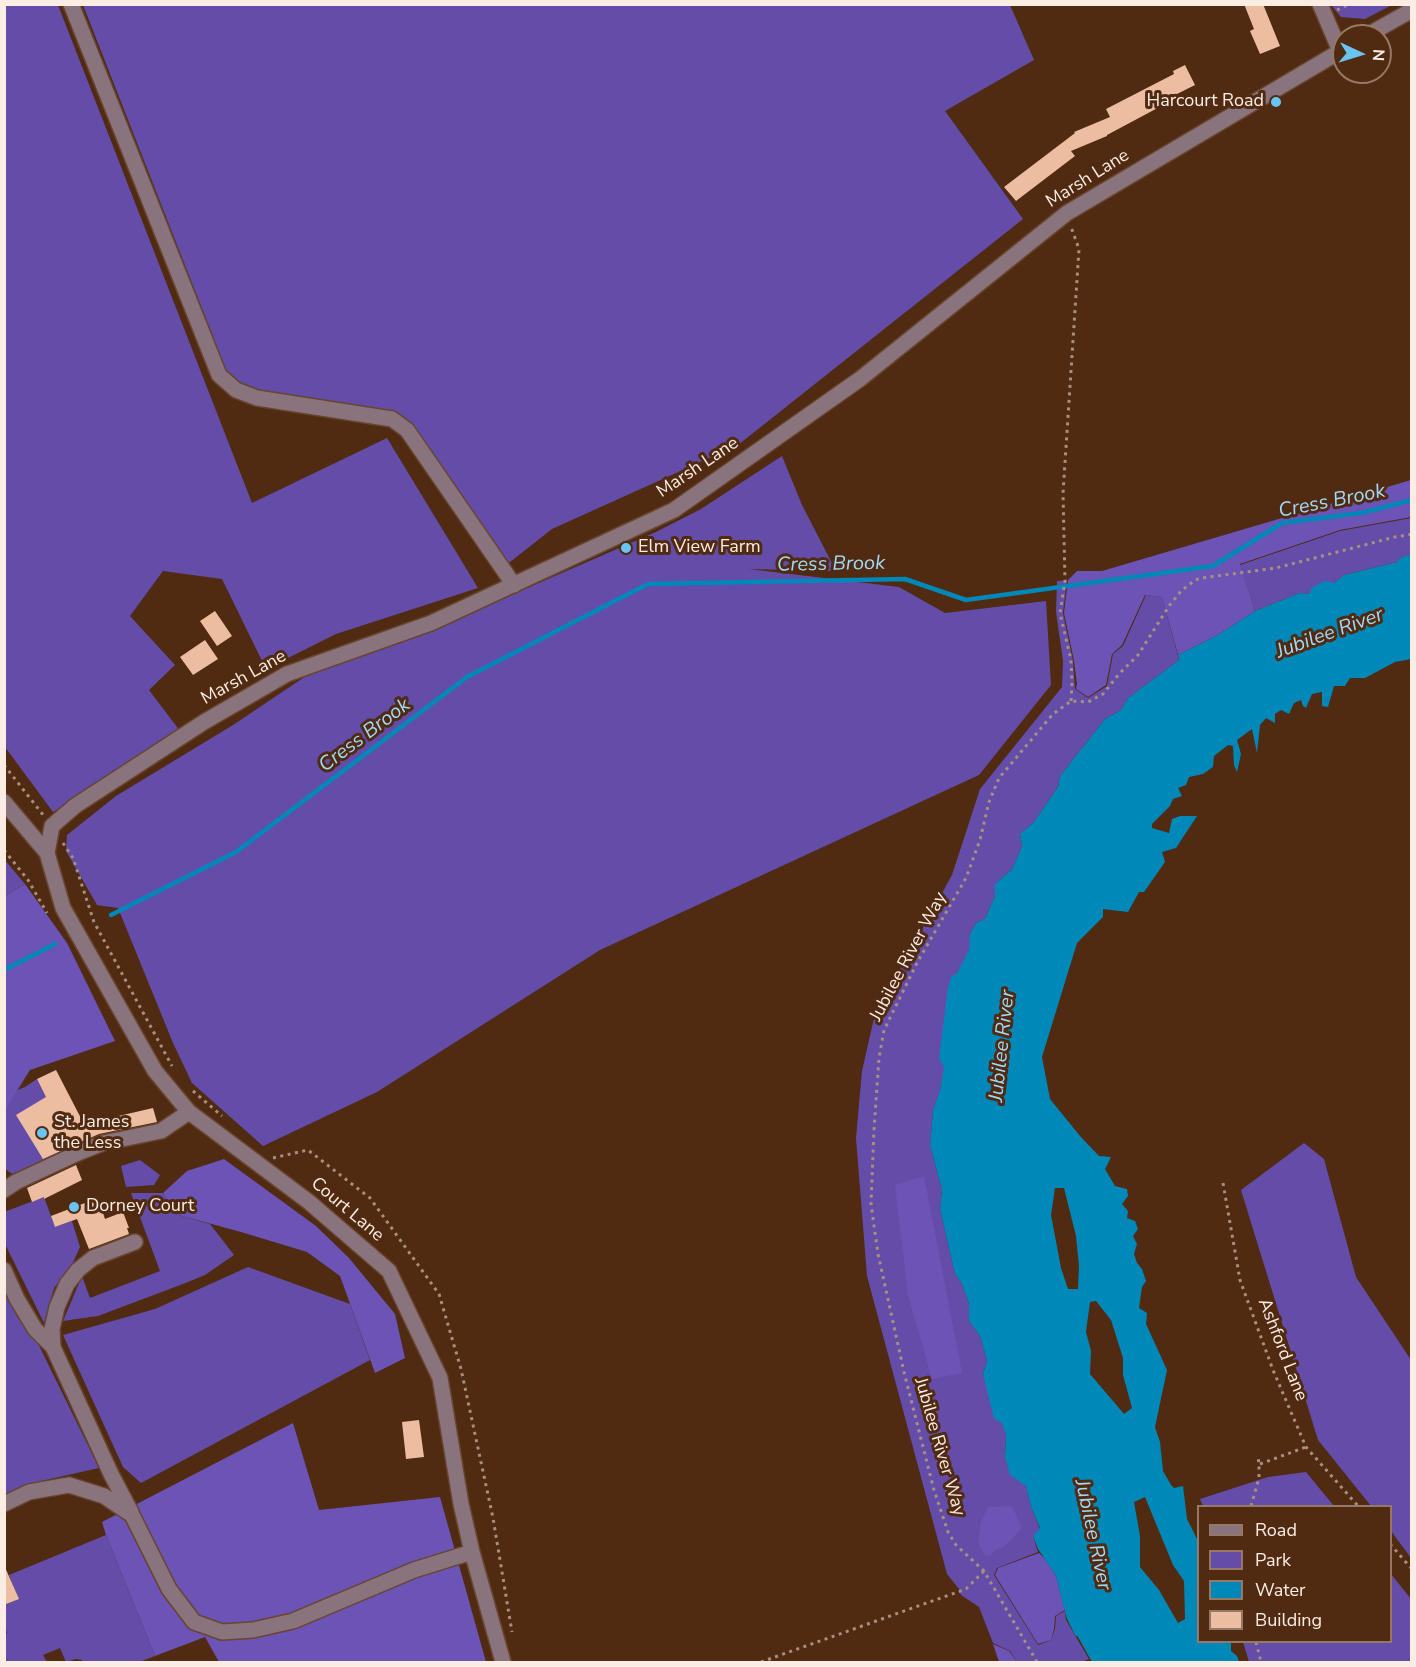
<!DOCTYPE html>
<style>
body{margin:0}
#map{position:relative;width:1416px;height:1667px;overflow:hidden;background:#502a11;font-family:"Nunito Sans",sans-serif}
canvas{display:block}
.frame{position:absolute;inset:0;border:6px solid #fcede4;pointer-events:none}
.legend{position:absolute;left:1197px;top:1505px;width:195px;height:138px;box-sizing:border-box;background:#502a11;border:2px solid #957865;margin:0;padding:8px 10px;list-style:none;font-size:18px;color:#fcede4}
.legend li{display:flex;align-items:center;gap:12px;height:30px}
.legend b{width:30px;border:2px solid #957865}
.north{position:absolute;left:1332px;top:24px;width:60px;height:60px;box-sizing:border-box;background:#502a11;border:2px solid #957865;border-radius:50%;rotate:94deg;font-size:16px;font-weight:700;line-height:24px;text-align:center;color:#fcede4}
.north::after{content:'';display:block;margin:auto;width:21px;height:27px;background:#69c4f1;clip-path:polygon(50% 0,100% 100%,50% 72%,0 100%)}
</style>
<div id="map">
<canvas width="1416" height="1667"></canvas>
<div class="frame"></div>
<ul class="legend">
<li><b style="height:8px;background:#89737c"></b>Road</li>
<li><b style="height:16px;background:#644da9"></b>Park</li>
<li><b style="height:16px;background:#0088b8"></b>Water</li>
<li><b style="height:16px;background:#edbda1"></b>Building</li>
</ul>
<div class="north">N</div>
</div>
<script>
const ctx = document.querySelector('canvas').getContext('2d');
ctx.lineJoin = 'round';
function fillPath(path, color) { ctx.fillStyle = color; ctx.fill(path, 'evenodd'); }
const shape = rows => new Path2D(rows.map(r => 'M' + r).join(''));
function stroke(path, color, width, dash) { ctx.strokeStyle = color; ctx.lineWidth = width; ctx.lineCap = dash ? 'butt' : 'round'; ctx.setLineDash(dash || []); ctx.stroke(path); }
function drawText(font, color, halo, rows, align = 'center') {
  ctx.font = font + ' "Nunito Sans",sans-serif'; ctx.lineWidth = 6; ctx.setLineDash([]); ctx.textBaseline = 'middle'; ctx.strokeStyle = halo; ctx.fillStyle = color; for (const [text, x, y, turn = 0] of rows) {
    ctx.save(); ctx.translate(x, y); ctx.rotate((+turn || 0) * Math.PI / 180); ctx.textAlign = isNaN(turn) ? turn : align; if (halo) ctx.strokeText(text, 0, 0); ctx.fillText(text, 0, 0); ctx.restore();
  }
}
fillPath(shape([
 [4,5,58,5,252,503,387,438,478,588,336,634,266,669,222,579,163,571,130,616,175,665,149,690,180,731,53,812,5,747],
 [83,5,1010,5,1034,60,945,111,1023,219,738,445,552,529,505,566,400,420,232,385],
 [1331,5,1392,5,1365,19,1341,17],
 [782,456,802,505,836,571,749,569,899,587,945,613,1046,601,1051,685,979,775,600,950,377,1092,263,1146,192,1083,173,1043,118,908,97,905,66,851,67,835,116,796,233,725,306,676,393,643,486,606,656,532,701,509],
 [1411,518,1411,554,1401,558,1397,562,1344,575,1334,583,1309,594,1300,593,1255,611,1240,565,1340,531],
 [1067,580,1063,613,1073,661,1075,689,1088,698,1107,686,1113,654,1123,646,1146,595,1162,597,1179,660,1128,698,1121,710,1105,719,1060,776,1058,787,1033,823,1020,834,1022,846,1012,869,995,884,995,896,985,919,976,923,970,934,970,950,957,973,945,1066,940,1090,933,1110,930,1145,942,1190,940,1209,955,1274,962,1284,969,1304,969,1321,980,1336,987,1361,983,1374,1006,1434,1005,1457,1026,1486,1031,1507,1040,1529,1033,1536,1038,1552,997,1568,994,1575,1038,1645,1051,1640,1055,1629,1056,1616,1065,1611,1066,1620,1089,1659,1081,1662,1017,1662,1010,1651,993,1643,979,1607,961,1595,959,1589,947,1574,867,1276,856,1138,862,1071,875,1014,952,875,980,789,1062,687,1063,661,1056,612,1057,581],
 [4,859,25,884,5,896,4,896],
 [37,1079,72,1148,17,1177,5,1169,5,1095,25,1087],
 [1304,1143,1324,1159,1356,1277,1411,1360,1411,1558,1391,1531,1390,1506,1371,1506,1318,1440,1241,1190],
 [140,1160,160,1175,154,1185,126,1187,121,1166],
 [131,1193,163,1193,175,1214,210,1224,234,1255,205,1275,183,1284,98,1316,63,1321,82,1276,90,1298,160,1271],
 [44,1197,55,1227,72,1221,80,1247,70,1269,54,1288,44,1323,5,1244,4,1212],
 [248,1267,350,1304,370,1360,141,1483,123,1467,63,1335,155,1309],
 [4,1274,99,1468,41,1481,5,1501],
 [1306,1472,1334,1506,1203,1506,1200,1499,1268,1477],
 [106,1535,155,1656,139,1662,82,1662,82,1660,76,1659,66,1662,60,1648,43,1655,47,1662,5,1662,4,1635,7,1633,5,1628,5,1605,18,1599,9,1575],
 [1391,1574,1411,1599,1411,1662,1249,1662,1243,1642,1390,1642]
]), '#644da9');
fillPath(shape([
 [1411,480,1411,517,1340,530,1240,564,1255,611,1218,635,1178,655,1162,597,1145,595,1122,645,1112,654,1106,685,1088,697,1076,689,1077,684,1074,661,1064,613,1068,580,1077,571,1102,571],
 [25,884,67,943,115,1041,30,1070,5,1110,5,896],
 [224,1159,316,1226,349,1258,395,1314,405,1358,375,1373,340,1276,307,1252,241,1232,175,1214,163,1193,187,1171],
 [924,1176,962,1373,932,1379,908,1295,895,1185],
 [293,1423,319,1510,440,1497,486,1662,219,1662,205,1637,155,1656,106,1535,102,1522],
 [1012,1506,1022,1528,1004,1547,995,1550,989,1556,984,1555,978,1542,981,1522,988,1507],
 [1039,1553,1045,1559,1056,1576,1065,1610,1055,1616,1054,1629,1051,1640,1038,1644,995,1575,998,1568],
 [993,1644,1009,1651,1017,1662,999,1662]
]), '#6c53b6');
fillPath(shape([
 [1411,554,1411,659,1395,662,1365,678,1350,678,1345,686,1334,686,1328,707,1322,706,1322,692,1312,694,1306,708,1303,706,1301,700,1294,703,1289,714,1281,710,1275,714,1275,723,1266,718,1260,725,1257,753,1252,729,1237,740,1241,754,1237,772,1234,765,1233,746,1228,745,1214,756,1213,767,1203,774,1189,777,1186,785,1178,788,1182,796,1173,799,1170,806,1152,824,1152,828,1169,833,1172,819,1180,816,1197,816,1176,848,1162,852,1165,862,1144,892,1139,892,1128,912,1103,909,1103,917,1077,943,1042,1057,1050,1099,1080,1136,1099,1156,1111,1157,1105,1169,1115,1186,1127,1189,1128,1196,1122,1204,1128,1211,1127,1218,1135,1221,1138,1229,1133,1236,1137,1244,1134,1254,1137,1263,1142,1269,1146,1281,1142,1287,1139,1308,1147,1313,1146,1324,1167,1370,1155,1427,1160,1442,1163,1471,1171,1485,1174,1488,1183,1486,1187,1519,1198,1541,1198,1642,1231,1642,1231,1651,1237,1656,1239,1662,1092,1662,1078,1637,1075,1635,1067,1619,1056,1576,1038,1549,1033,1536,1040,1528,1031,1507,1026,1486,1010,1475,1005,1457,1006,1434,1001,1422,994,1419,983,1374,987,1361,980,1336,969,1321,969,1304,962,1284,955,1274,940,1209,942,1190,930,1145,933,1110,940,1090,944,1067,939,1058,948,988,951,977,957,973,969,950,970,934,976,923,985,919,995,896,995,884,1012,869,1022,846,1020,834,1033,823,1058,787,1060,776,1105,719,1121,710,1128,698,1179,660,1178,655,1218,635,1255,611,1300,593,1309,594,1312,588,1324,581,1334,583,1344,575,1397,562,1400,558],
 [1055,1188,1064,1188,1076,1236,1079,1266,1078,1289,1068,1289,1061,1268,1051,1215],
 [1096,1301,1111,1320,1123,1358,1123,1375,1132,1408,1124,1414,1090,1374,1091,1351,1086,1332,1090,1302],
 [1145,1497,1173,1565,1184,1581,1185,1619,1178,1623,1159,1590,1140,1567,1140,1536,1134,1502]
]), '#0088b8');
stroke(shape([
 [111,915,236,852,467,677,648,584,905,579,966,600,1213,566,1282,523,1361,513,1412,500],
 [4,970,55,944]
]), '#0088b8', 4.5);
fillPath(shape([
 [1244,4,1263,4,1280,46,1260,54,1250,31,1254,29],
 [1185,65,1195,85,1165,100,1167,103,1107,135,1107,136,1071,151,1075,156,1016,201,1004,187,1075,133,1074,132,1110,117,1106,109,1174,74,1173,71],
 [215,611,232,636,217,646,200,621],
 [205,640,218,659,193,675,180,657],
 [56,1070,84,1124,153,1108,157,1122,99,1134,43,1159,16,1115,46,1097,37,1079],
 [76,1165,82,1180,44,1199,44,1197,32,1202,27,1188],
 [98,1198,105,1219,123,1212,129,1228,127,1228,129,1234,89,1249,77,1219,55,1227,51,1216],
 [419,1420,424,1457,406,1459,402,1422],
 [4,1565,19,1599,4,1605]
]), '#edbda1');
const minor = shape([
 [71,4,219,375,236,390,257,398,392,419,407,430,514,585],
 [1320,4,1340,51],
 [1366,36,1412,10],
 [4,802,47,853,63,908,155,1071,189,1112,309,1202,389,1271,440,1378,461,1504,472,1552,503,1662],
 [47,853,52,826,75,806,204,722,287,674,431,623,674,510,860,379,1067,213,1344,49],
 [4,1190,16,1182,78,1153,103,1143,161,1131,189,1112],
 [4,1270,17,1299,35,1329,53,1347],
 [4,1504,29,1492,69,1485,104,1496,132,1515,169,1589,194,1622,222,1632,253,1630,293,1621,414,1570,472,1552],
 [131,1512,111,1474,53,1347,52,1329,57,1307,67,1284,78,1270,93,1258,135,1242]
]);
stroke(minor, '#68452f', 18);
stroke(shape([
 [1337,10,1349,4],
 [1071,701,1072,683,1071,660,1060,613,1065,581,1063,493,1079,249,1071,227],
 [4,765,44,816],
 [63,843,73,858,94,922,172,1066],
 [4,850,28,880,47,913],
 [193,1091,222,1116],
 [273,1158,308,1150,370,1198,439,1294,461,1369,493,1518,512,1632],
 [1223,1183,1240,1280,1273,1370,1306,1447,1358,1506],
 [1260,1464,1306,1447],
 [1251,1506,1259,1478,1259,1464,1258,1457],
 [1390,1544,1412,1569],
 [1256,1642,1261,1662],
 [761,1662,966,1589,984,1571],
 [1037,1662,984,1571,956,1545,948,1532,934,1490,904,1372,878,1254,871,1204,874,1130,879,1058,884,1030,918,961,966,878,980,840,989,802,999,778,1053,714,1071,701,1088,702,1103,694,1119,674,1138,655,1169,606,1181,591,1195,580,1202,578,1276,568,1395,537,1412,534]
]), '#a98f7f', 3, [3, 4.5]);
stroke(minor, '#89737c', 15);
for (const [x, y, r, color] of [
 [1276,102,6,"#69c4f1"],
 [626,548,6,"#69c4f1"],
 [42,1133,6,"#69c4f1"],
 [74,1207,6,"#69c4f1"]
]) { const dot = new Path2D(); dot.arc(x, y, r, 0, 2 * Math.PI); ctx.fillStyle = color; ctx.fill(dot); stroke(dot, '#502a11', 2); }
drawText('18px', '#fcede4', '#502a11', [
 ["Harcourt Road",1264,102,"right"],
 ["Elm View Farm",638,548],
 ["St. James",54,1123],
 ["the Less",54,1144],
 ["Dorney Court",86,1207]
], 'left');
drawText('18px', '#fcede4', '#502a11', [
 ["Marsh Lane",1088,179,-32],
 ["Marsh Lane",698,468,-34],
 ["Marsh Lane",244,678,-29],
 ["Jubilee River Way",909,957,-62],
 ["Court Lane",347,1210,40],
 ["Ashford Lane",1282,1350,69],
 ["Jubilee River Way",939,1447,74]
]);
drawText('italic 20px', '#a1daf8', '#502a11', [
 ["Cress Brook",1332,502,-11],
 ["Cress Brook",831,565,-1],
 ["Jubilee River",1330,634,-20],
 ["Cress Brook",365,736,-37],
 ["Jubilee River",1003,1046,-84],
 ["Jubilee River",1092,1535,78]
]);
</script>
